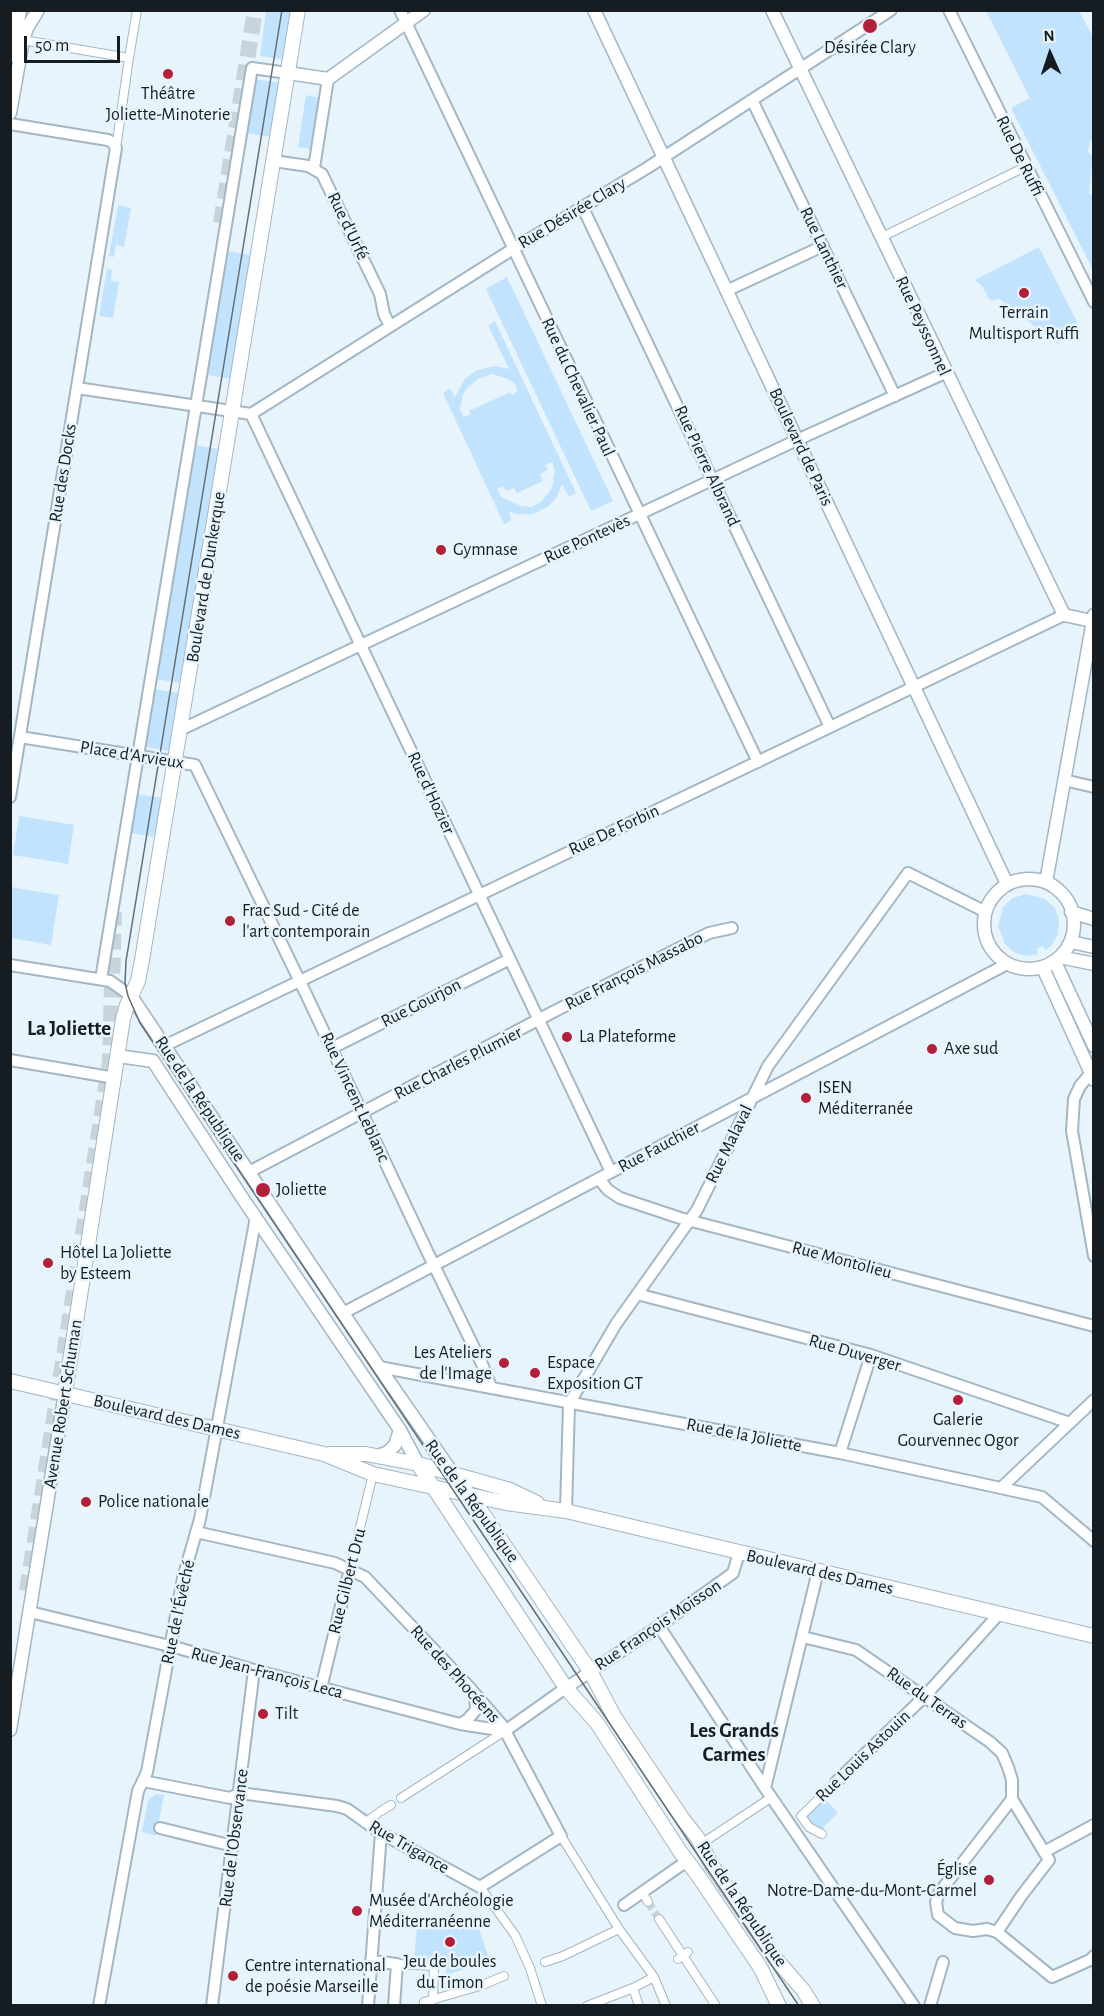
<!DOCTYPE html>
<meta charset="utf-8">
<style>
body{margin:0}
#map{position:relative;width:1104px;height:2016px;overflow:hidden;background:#e8f4fc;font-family:"Alegreya Sans",sans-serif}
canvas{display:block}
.frame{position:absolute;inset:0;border:12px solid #161d22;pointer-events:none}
.north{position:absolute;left:1020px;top:24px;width:60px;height:60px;-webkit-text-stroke:4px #e8f4fc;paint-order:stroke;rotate:357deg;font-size:16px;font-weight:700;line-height:24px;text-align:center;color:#161d22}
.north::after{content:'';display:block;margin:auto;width:21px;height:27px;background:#161d22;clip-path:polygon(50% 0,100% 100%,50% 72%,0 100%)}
.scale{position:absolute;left:24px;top:36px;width:96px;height:27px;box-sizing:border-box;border:3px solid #161d22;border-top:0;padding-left:8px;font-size:18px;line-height:21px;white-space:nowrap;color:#161d22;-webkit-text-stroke:4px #e8f4fc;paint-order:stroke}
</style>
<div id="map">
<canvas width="1104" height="2016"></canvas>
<div class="frame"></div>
<div class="north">N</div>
<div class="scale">50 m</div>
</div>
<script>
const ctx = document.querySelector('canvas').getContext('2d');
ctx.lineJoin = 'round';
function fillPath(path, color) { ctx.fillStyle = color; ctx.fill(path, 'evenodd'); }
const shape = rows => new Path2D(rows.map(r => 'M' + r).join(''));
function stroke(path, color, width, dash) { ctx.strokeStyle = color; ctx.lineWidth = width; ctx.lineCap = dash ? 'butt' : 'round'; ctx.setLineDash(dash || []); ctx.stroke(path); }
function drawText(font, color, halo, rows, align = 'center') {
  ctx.font = font + ' "Alegreya Sans",sans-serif'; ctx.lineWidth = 5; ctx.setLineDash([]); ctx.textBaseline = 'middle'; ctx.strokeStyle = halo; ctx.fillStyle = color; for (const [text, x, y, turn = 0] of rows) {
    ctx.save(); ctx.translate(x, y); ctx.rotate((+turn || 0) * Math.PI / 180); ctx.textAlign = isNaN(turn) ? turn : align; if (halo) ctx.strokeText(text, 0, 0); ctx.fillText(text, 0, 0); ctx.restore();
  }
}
fillPath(shape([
 [266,11,292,11,284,60,260,56],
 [986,11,1079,11,1093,37,1093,141,1090,140,1088,152,1093,157,1089,194,1093,196,1093,267,1091,266,1011,108,1030,98],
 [255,79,280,83,271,137,246,133],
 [306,95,319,98,310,149,298,147],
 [118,205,131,208,124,247,116,245,114,257,109,256],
 [1039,247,1077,322,1058,344,998,298,994,301,989,299,983,287,975,280],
 [228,251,251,255,231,379,207,375],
 [107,269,112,270,111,281,119,282,113,318,99,316],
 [507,277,613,501,591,511,486,289],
 [495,321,576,493,569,497,562,484,557,497,549,506,533,514,516,514,509,511,511,521,504,524,443,393,450,389,455,397,464,380,477,370,494,366,509,369,488,325],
 [492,374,508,379,515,384,518,391,512,395,510,392,469,411,471,414,464,417,460,409,463,394,467,388,478,379],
 [552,462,555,470,552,488,541,502,531,507,521,506,501,497,497,489,503,486,506,491,514,488,517,493,543,481,540,474,548,470,545,465],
 [195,445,219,449,181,683,156,679],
 [154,689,179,693,170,751,145,747],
 [137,794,162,798,155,837,131,833],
 [19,816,74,825,68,864,13,855],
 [11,887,59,895,51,945,11,938],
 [1026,894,1045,899,1055,908,1059,921,1058,934,1052,945,1046,950,1042,946,1037,949,1038,954,1028,956,1015,953,1005,944,998,926,1003,907,1013,898],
 [156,1794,164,1795,156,1836,142,1832,148,1800],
 [824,1798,838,1813,822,1829,812,1824,806,1814],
 [474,1915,490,1961,446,1975,445,1961,414,1958,417,1927,433,1927]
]), '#c1e3fd');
stroke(shape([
 [648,1902,659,1919]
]), '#c8d4db', 8, [8, 4]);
stroke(shape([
 [221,223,255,10],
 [27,1591,110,1062,114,912]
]), '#c8d4db', 16, [16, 8]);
const pedestrian = shape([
 [23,40,129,58,116,148],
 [129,58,137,10],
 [882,237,1025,167],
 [350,1569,373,1474],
 [401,1798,505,1731],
 [381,1811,391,1805],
 [365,1823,377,1814],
 [822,1834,809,1827,801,1816,836,1782],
 [561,1836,619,1929,654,1977,666,2006],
 [701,1844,772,1797],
 [480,1887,515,1935,530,1968,542,2006],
 [642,1892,648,1902],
 [659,1919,716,2006],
 [678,1959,688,1952],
 [545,1962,563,1956,619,1929],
 [397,1964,434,1966,433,2000],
 [633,1988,639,2006],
 [424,2006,424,2002,480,1986,504,1976],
 [587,2006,633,1988,654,1977]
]);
const minor = shape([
 [400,10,758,762],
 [949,10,1094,302],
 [752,100,895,396],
 [10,124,108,140,113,143,116,148,10,797],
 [274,161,308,166,322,174,380,294,384,314,390,326],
 [314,168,328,79],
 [582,206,830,727],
 [726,291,823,246],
 [77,388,251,414],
 [251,414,611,1172],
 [251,414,513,249,647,168,891,10],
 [180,730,797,440,945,373],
 [20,737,195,765,306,994,427,1251,482,1364,491,1387],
 [1064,780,1094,787],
 [10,965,110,981,131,996],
 [101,979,252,68,288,73],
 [164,1046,1064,615],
 [332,1048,510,959],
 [10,1060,115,1078],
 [1090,1074,1080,1086,1074,1099,1072,1131,1094,1256],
 [249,1172,551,1013,709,933,732,928],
 [599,1179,608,1190,620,1198,680,1218,1094,1326],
 [637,1294,871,1355,1070,1423],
 [343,1313,1007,964],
 [379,1367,840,1453,1042,1497,1094,1541],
 [840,1453,871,1355],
 [1001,1488,1094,1400],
 [566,1511,569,1404,616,1324,697,1210,768,1066,908,873,986,912],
 [196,1532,335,1563,365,1577,470,1688,502,1725,561,1836,480,1887,381,1833,347,1809,337,1806,240,1793],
 [30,1612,178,1648,254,1670,460,1724,505,1731],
 [659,1626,765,1788,914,2006],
 [803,1637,856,1650,990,1742,1002,1753,1008,1767,1012,1780,1012,1799],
 [321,1688,350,1569],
 [566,1688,659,1626,733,1573,739,1553],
 [460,1724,467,1720,476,1710,475,1694],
 [505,1731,560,1692],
 [143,1781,230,1798,240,1793],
 [836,1782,925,1696,999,1614],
 [765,1788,818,1571],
 [1012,1799,939,1893,936,1902,938,1915,955,1928,973,1931,987,1929,997,1932,1052,1977,1090,1960,1094,1956],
 [160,1828,233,1846],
 [1044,1852,1094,1825],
 [624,1905,687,1861],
 [997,1932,1022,1895,1049,1860,1012,1799],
 [371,1961,397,1964,394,2006],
 [99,2006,138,1791,147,1772,183,1578,200,1519,256,1217],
 [212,2006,254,1670],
 [368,2006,381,1833],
 [930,2006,943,1962]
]);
const tertiary = shape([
 [594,10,1007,884],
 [772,10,1064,615,1092,621],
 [288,73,328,79,424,10],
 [10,113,23,40,27,28,38,10],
 '984 924a45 45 0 1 1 90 0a45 45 0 1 1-90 0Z',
 [1046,882,1094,615],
 [1071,912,1094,919],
 [1071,942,1094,947],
 [1060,957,1094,964],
 [1055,962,1094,1046],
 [1043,968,1094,1080],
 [131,996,379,1367,453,1474],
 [118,1056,153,1061,243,1199,400,1430,418,1464],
 [378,1456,388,1452,395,1445,400,1430],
 [10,1730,65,1393]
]);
const secondary = shape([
 [10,1381,324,1454,373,1474,506,1503,566,1511,1094,1636],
 [65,1393,123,1019,127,1005,138,981,142,960,298,10],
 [330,1454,366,1454,418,1464,510,1490,537,1503],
 [418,1464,566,1688,597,1723,679,1850,699,1877,760,1967,779,2006],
 [453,1474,483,1514,590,1671,615,1718,682,1818,697,1837,713,1867,775,1958,803,1990,813,2006]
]);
const motorway = shape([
 [10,53,17,10]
]);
stroke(pedestrian, '#a3b6c4', 10);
stroke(minor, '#a3b6c4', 14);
stroke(tertiary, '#a3b6c4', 15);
stroke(secondary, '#a3b6c4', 16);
stroke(motorway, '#a3b6c4', 21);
stroke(pedestrian, '#fff', 8);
stroke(minor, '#fff', 10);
stroke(tertiary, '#fff', 12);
stroke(secondary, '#fff', 14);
stroke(motorway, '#fff', 18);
stroke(shape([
 [282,10,126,961,125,983,128,996,140,1023,799,2006]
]), '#656e74', 1.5);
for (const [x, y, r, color] of [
 [870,26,8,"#b21f39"],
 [168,74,6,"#b21f39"],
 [1024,293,6,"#b21f39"],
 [441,550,6,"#b21f39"],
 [230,921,6,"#b21f39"],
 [567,1037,6,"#b21f39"],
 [932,1049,6,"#b21f39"],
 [806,1098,6,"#b21f39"],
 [263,1190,8,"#b21f39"],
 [48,1263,6,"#b21f39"],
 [504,1363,6,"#b21f39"],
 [535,1373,6,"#b21f39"],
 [958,1400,6,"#b21f39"],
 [86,1502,6,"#b21f39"],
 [263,1714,6,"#b21f39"],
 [989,1880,6,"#b21f39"],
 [357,1911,6,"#b21f39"],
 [450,1942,6,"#b21f39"],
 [233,1976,6,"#b21f39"]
]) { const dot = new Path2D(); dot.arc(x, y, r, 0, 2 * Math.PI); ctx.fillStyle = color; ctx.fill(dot); stroke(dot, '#e8f4fc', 2); }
drawText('18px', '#161d22', '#e8f4fc', [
 ["Désirée Clary",870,48,"center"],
 ["Théâtre",168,94,"center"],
 ["Joliette-Minoterie",168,115,"center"],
 ["Terrain",1024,313,"center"],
 ["Multisport Ruffi",1024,334,"center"],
 ["Gymnase",453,550],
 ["Frac Sud - Cité de",242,911],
 ["l'art contemporain",242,932],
 ["La Plateforme",579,1037],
 ["Axe sud",944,1049],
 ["ISEN",818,1088],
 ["Méditerranée",818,1109],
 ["Joliette",276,1190],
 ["Hôtel La Joliette",60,1253],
 ["by Esteem",60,1274],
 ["Les Ateliers",492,1353,"right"],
 ["de l'Image",492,1374,"right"],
 ["Espace",547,1363],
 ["Exposition GT",547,1384],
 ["Galerie",958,1420,"center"],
 ["Gourvennec Ogor",958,1441,"center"],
 ["Police nationale",98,1502],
 ["Tilt",275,1714],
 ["Église",977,1870,"right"],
 ["Notre-Dame-du-Mont-Carmel",977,1891,"right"],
 ["Musée d'Archéologie",369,1901],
 ["Méditerranéenne",369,1922],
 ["Jeu de boules",450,1962,"center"],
 ["du Timon",450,1983,"center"],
 ["Centre international",245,1966],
 ["de poésie Marseille",245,1987]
], 'left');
drawText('18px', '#161d22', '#e8f4fc', [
 ["Rue De Ruffi",1020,156,64],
 ["Rue Désirée Clary",572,213,-31],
 ["Rue d'Urfé",348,226,64],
 ["Rue Lanthier",824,248,64],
 ["Rue Peyssonnel",923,326,65],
 ["Rue du Chevalier Paul",578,387,65],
 ["Boulevard de Paris",801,447,65],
 ["Rue Pierre Albrand",707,466,65],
 ["Rue des Docks",63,473,-81],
 ["Rue Pontevès",587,539,-25],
 ["Boulevard de Dunkerque",206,577,-81],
 ["Place d'Arvieux",132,755,9],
 ["Rue d'Hozier",431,793,65],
 ["Rue De Forbin",614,830,-25],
 ["Rue François Massabo",634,971,-27],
 ["Rue Gourjon",421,1003,-27],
 ["Rue Charles Plumier",458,1063,-27],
 ["Rue Vincent Leblanc",355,1097,65],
 ["Rue de la République",200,1099,56],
 ["Rue Malaval",729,1144,-64],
 ["Rue Fauchier",659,1147,-28],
 ["Rue Montolieu",842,1260,15],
 ["Rue Duverger",855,1353,16],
 ["Avenue Robert Schuman",63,1404,-81],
 ["Boulevard des Dames",167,1417,13],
 ["Rue de la Joliette",744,1435,11],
 ["Rue de la République",472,1501,54],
 ["Boulevard des Dames",820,1572,13],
 ["Rue Gilbert Dru",347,1581,-76],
 ["Rue de l'Évêché",178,1612,-78],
 ["Rue François Moisson",658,1625,-34],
 ["Rue Jean-François Leca",267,1673,15],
 ["Rue des Phocéens",455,1674,48],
 ["Rue du Terras",927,1698,35],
 ["Rue Louis Astouin",863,1756,-44],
 ["Rue de l'Observance",234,1838,-83],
 ["Rue Trigance",409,1847,30],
 ["Rue de la République",742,1904,56]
]);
drawText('bold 21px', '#161d22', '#e8f4fc', [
 ["La Joliette",69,1029],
 ["Les Grands",734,1731],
 ["Carmes",734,1755]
]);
</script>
